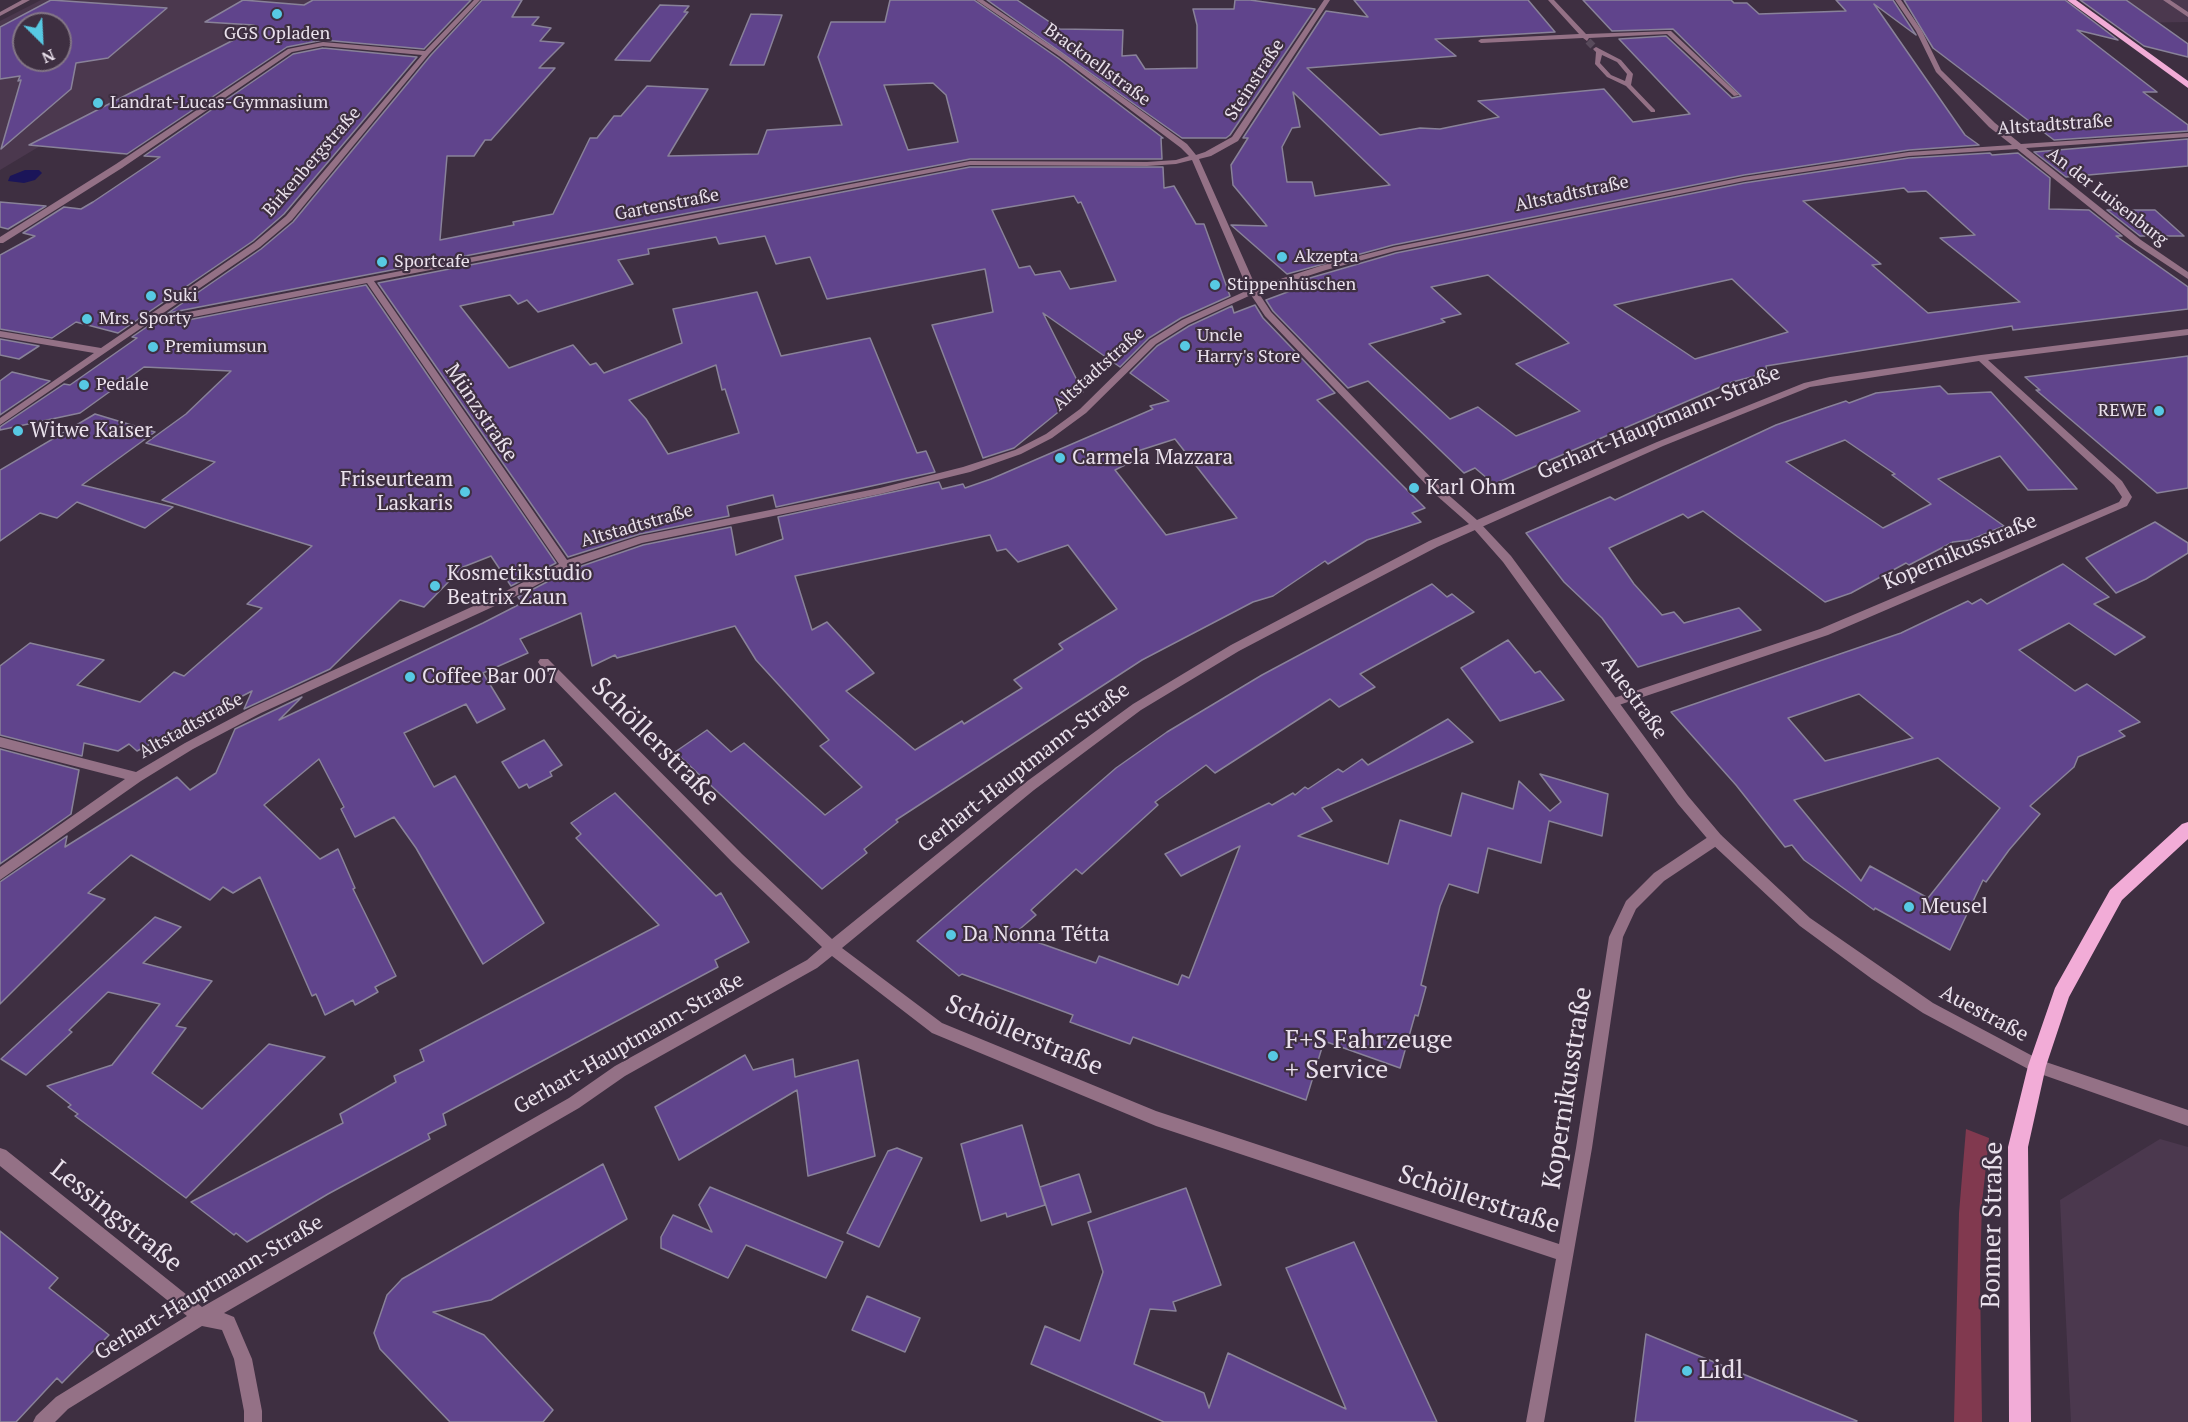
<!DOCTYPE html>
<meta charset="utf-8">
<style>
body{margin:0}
#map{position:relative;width:2188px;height:1422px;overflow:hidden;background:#3e2f41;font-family:"PT Serif",serif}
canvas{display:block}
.north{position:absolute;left:12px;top:12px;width:60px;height:60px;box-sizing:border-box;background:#3e2f41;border:2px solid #837685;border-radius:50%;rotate:156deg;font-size:16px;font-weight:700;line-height:24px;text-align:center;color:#eae1ec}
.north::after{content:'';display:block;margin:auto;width:21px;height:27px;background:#57c9e3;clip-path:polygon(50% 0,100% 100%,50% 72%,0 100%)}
</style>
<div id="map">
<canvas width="2188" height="1422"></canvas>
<div class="north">N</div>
</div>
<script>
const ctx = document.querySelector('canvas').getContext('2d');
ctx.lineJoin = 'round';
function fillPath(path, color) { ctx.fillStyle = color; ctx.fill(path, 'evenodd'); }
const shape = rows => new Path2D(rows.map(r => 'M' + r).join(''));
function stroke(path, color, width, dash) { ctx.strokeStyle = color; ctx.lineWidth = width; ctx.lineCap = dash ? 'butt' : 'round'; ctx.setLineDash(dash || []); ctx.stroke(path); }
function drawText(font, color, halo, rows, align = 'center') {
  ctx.font = font + ' "PT Serif",serif'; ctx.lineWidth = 4.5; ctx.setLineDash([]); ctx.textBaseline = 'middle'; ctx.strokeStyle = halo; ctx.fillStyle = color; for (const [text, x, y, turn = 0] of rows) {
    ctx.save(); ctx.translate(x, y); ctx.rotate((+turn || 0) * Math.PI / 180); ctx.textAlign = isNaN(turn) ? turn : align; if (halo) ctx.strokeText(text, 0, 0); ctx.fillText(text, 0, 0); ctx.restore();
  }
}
fillPath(shape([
 [41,0,400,0,299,34,121,155,40,146,0,170,0,21],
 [24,24,60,24,60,60,24,60],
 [2098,0,2188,0,2188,22,2129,23],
 [2160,1139,2188,1147,2188,1422,2071,1422,2060,1200]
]), '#4b384e');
fillPath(shape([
 [1966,1129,1989,1138,1982,1203,1980,1275,1982,1422,1954,1422,1959,1213]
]), '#81394f');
fillPath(shape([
 [25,170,39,170,42,173,35,180,24,183,8,181,10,176]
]), '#1b1559');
const building = shape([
 [51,0,167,8,108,58,76,63,71,89,1,149,21,80,18,81,20,76,0,79,0,27,51,0],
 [24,24,60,24,60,60,24,60,24,24],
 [243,0,304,5,313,0,471,0,424,49,323,40,287,47,127,154,29,145,255,29,254,25,205,22,243,0],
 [482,0,522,0,512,17,539,17,532,25,551,28,540,41,564,43,539,68,555,68,491,140,485,140,474,156,447,156,440,240,514,225,513,222,553,214,590,138,597,138,614,116,621,116,647,86,708,89,668,156,758,154,767,130,842,125,818,57,831,22,885,22,890,0,974,0,1058,58,1163,138,1161,138,1162,159,970,159,168,313,261,249,293,222,431,55,482,0],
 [933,83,946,95,958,142,908,150,884,85,933,83],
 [987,0,1017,0,1060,29,1123,30,1122,56,1136,55,1145,69,1197,68,1197,25,1193,9,1234,9,1235,0,1250,0,1315,9,1230,135,1226,138,1182,138,987,0],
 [1354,0,1528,0,1555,32,1435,39,1456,56,1307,68,1380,135,1420,128,1440,129,1499,117,1478,101,1604,89,1633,122,1690,114,1619,39,1666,36,1732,98,1741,96,1673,29,1612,31,1583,0,1731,0,1734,3,1747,3,1759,14,1846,11,1836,0,1893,0,1916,35,1874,4,1965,135,1979,145,1909,150,1744,175,1393,245,1287,274,1231,225,1267,226,1233,185,1231,165,1248,138,1243,138,1326,11,1368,17,1354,0],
 [1293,92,1371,167,1390,185,1315,196,1312,182,1287,182,1282,147,1292,128,1300,127,1293,92],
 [1904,0,2065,0,2118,40,2077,30,2157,92,2143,92,2188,125,2188,131,2054,140,1933,48,1904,0],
 [2080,0,2126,0,2188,44,2188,57,2144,46,2080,0],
 [660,5,689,6,684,12,688,12,650,61,615,60,660,5],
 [751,14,782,15,764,65,730,65,751,14],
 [323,48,417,57,284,214,253,241,118,333,76,322,52,338,0,329,0,255,35,236,23,233,64,207,81,209,93,202,160,157,144,156,293,54,323,48],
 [2188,139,2188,166,2066,177,2034,152,2188,139],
 [1990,153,1992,155,2018,153,2050,178,2049,209,2089,210,2122,236,2116,236,2188,287,2188,309,2013,330,2012,326,1766,366,1767,373,1732,382,1494,484,1475,468,1464,473,1368,381,1348,388,1273,311,1266,300,1301,287,1296,282,1396,253,1744,183,1909,158,1990,153],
 [1904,188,1908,192,1926,191,1975,235,1940,238,2020,302,1928,313,1872,265,1881,264,1803,201,1904,188],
 [1488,275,1569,343,1516,364,1580,411,1516,436,1478,407,1450,419,1369,344,1445,322,1441,319,1461,314,1431,287,1488,275],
 [1732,279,1788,332,1695,359,1614,305,1732,279],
 [970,167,1163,167,1164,188,1174,186,1196,224,1204,224,1230,296,1181,318,1149,338,1120,367,1043,313,1083,392,1014,448,983,458,932,325,993,312,985,269,827,299,810,257,776,264,765,236,719,244,716,237,648,249,649,254,618,260,633,284,538,312,527,300,518,304,510,295,460,306,509,368,573,345,590,365,596,363,604,373,682,343,673,309,757,292,781,356,870,338,917,453,926,451,935,472,776,507,773,495,727,506,729,516,640,534,568,557,378,283,970,167],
 [1074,196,1078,203,1081,202,1116,281,1070,289,1060,271,1035,275,1030,266,1019,268,992,210,1074,196],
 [716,365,722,390,725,389,739,433,668,454,646,419,629,400,716,365],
 [0,202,46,206,8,229,0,227,0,202],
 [2107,210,2155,210,2184,236,2140,236,2107,210],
 [366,285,556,563,511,586,491,556,463,567,424,607,400,600,330,669,244,709,252,691,137,751,129,744,118,751,84,743,82,756,0,735,0,666,30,643,104,660,77,685,140,702,174,672,184,676,262,608,247,604,312,546,162,500,215,462,146,443,186,414,231,371,144,367,80,413,0,430,0,427,64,384,70,385,137,338,132,337,151,324,178,322,366,285],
 [1255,305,1263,318,1335,393,1317,400,1425,508,1412,513,1421,522,1367,540,1328,564,1325,561,1273,596,1253,602,1142,660,896,820,898,822,864,849,867,853,822,889,675,752,707,730,731,752,744,743,825,815,862,787,820,746,829,740,756,660,735,626,617,658,615,655,592,666,581,613,520,639,528,653,483,673,505,709,477,723,466,704,404,733,434,787,455,776,544,923,483,964,416,848,394,817,355,837,341,809,344,807,319,759,264,805,320,859,338,849,355,888,353,889,396,976,375,987,378,992,355,1005,353,1000,325,1015,316,994,312,996,260,877,233,893,223,887,210,900,131,855,88,893,105,899,0,1004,0,882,67,836,65,847,177,777,190,790,216,773,235,729,302,697,279,720,483,623,522,603,518,597,570,570,643,545,731,527,736,555,783,539,778,517,939,482,942,489,963,484,965,488,991,479,1153,409,1150,406,1169,401,1130,373,1157,346,1189,326,1232,306,1234,313,1255,305],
 [1175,439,1237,518,1166,535,1115,470,1127,464,1119,457,1175,439],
 [990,535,997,551,1006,549,1018,562,1068,545,1117,609,1059,644,1063,649,1014,680,1022,688,964,724,962,721,915,750,846,691,874,673,827,622,812,630,795,576,990,535],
 [0,339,39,346,19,359,0,355,0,339],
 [2188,356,2188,488,2157,493,2036,390,2040,390,2025,377,2188,356],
 [12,372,50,381,0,415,0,381,12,372],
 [1940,386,1948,394,1991,392,2077,489,2028,490,2000,456,1938,479,2004,526,1970,540,1953,542,1909,565,1906,563,1851,593,1825,602,1703,511,1688,518,1683,514,1609,548,1634,584,1662,615,1674,612,1684,623,1739,608,1761,630,1638,667,1602,618,1564,582,1526,533,1610,497,1615,500,1776,425,1825,408,1846,401,1849,403,1876,393,1940,386],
 [1845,440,1895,474,1892,475,1931,504,1883,528,1786,462,1845,440],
 [95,414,155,432,82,485,173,507,145,528,77,502,57,518,40,513,0,541,0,470,95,414],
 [2155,522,2188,543,2188,553,2146,579,2116,593,2086,558,2155,522],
 [2063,564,2109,597,2094,604,2145,637,2115,655,2069,623,2019,650,2075,691,2087,684,2140,722,2119,731,2125,736,2078,757,2074,767,2030,806,2040,814,2009,850,1986,882,1983,880,1950,950,1875,908,1874,910,1804,860,1792,845,1785,847,1736,785,1671,712,1901,633,1968,601,1972,604,1981,599,1987,604,2063,564],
 [1859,694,1913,738,1825,761,1788,718,1859,694],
 [1938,758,2000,808,1928,898,1870,866,1861,881,1794,800,1938,758],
 [1432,584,1447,597,1452,594,1474,612,1360,674,1375,687,1339,707,1330,699,1215,773,1206,765,1155,802,1158,805,1082,874,1076,869,1031,910,1036,915,1014,934,1096,963,1099,956,1178,985,1182,975,1189,978,1240,846,1181,876,1165,854,1269,803,1272,805,1293,793,1295,795,1305,787,1308,789,1338,769,1343,772,1362,759,1368,765,1448,719,1473,742,1322,808,1332,821,1298,836,1388,864,1400,820,1451,836,1462,793,1513,809,1519,781,1550,811,1561,802,1540,774,1608,794,1602,836,1549,821,1541,863,1488,848,1478,893,1449,884,1440,906,1421,985,1426,987,1418,1016,1415,1015,1400,1068,1324,1041,1306,1100,1133,1037,1130,1044,1070,1022,1073,1015,962,974,959,976,917,941,1116,768,1167,732,1262,675,1432,584],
 [1508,640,1535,673,1540,671,1564,700,1500,721,1461,668,1508,640],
 [544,740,562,765,550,772,552,776,529,788,527,784,519,788,502,762,544,740],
 [0,749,79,770,71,814,0,864,0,749],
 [615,793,716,896,721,893,749,942,715,960,718,967,443,1114,446,1125,428,1134,430,1139,328,1194,247,1242,236,1233,234,1235,191,1202,343,1123,340,1114,396,1082,394,1076,424,1061,420,1050,659,925,576,838,581,834,571,823,615,793],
 [155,917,181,927,143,963,212,981,176,1026,186,1028,152,1073,202,1109,269,1044,325,1057,186,1198,75,1116,78,1114,68,1107,71,1105,47,1086,112,1065,160,1004,108,992,69,1030,72,1032,26,1075,1,1059,155,917],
 [745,1055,753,1070,793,1059,795,1077,858,1060,875,1156,808,1176,797,1090,679,1160,655,1107,745,1055],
 [1022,1125,1045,1205,1007,1217,1006,1213,981,1221,961,1144,1022,1125],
 [897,1148,922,1158,879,1247,847,1233,888,1151,897,1148],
 [603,1164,627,1219,491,1300,433,1312,484,1335,553,1410,543,1422,450,1422,380,1349,374,1333,387,1295,402,1279,603,1164],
 [1079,1174,1091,1212,1052,1225,1040,1187,1079,1174],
 [710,1187,843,1242,826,1278,746,1245,728,1278,661,1248,661,1237,673,1215,712,1232,699,1205,710,1187],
 [1186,1188,1221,1285,1173,1302,1176,1311,1150,1309,1134,1364,1204,1393,1209,1408,1228,1353,1346,1409,1286,1268,1354,1242,1437,1422,1164,1422,1031,1364,1045,1326,1080,1341,1103,1272,1088,1222,1186,1188],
 [0,1231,58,1278,49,1288,109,1335,62,1383,57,1378,16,1422,0,1422,0,1231],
 [867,1296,920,1318,905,1352,852,1330,867,1296],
 [1646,1334,1857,1421,1856,1422,1635,1422,1646,1334]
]);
fillPath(building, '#60448c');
stroke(building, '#898299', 1.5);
stroke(shape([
 [1588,41,1596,49]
]), '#584a5b', 7, [7, 4]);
fillPath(shape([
 [474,0,480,0,429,54,292,220,260,247,159,316,178,314,970,161,1147,162,1176,160,1189,156,1181,148,1059,56,976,0,983,0,1063,54,1187,144,1196,155,1205,152,1232,137,1324,0,1330,0,1238,141,1211,156,1199,159,1256,287,1320,266,1394,247,1744,177,1909,152,2012,145,1989,127,1936,72,1916,31,1895,0,1901,0,1922,31,1941,70,1995,123,2021,144,2188,133,2188,137,2026,148,2141,240,2188,272,2188,279,2135,244,2017,149,1909,156,1744,181,1395,251,1326,270,1258,292,1271,312,1444,491,1477,520,1657,442,1804,383,1830,377,1981,355,2188,329,2188,335,1988,360,2122,481,2132,497,2127,506,1828,635,1616,706,1608,706,1606,703,1608,700,1820,629,2119,502,2122,497,2114,485,1979,361,1810,387,1663,446,1437,547,1239,651,1141,710,1034,790,842,948,942,1023,1156,1111,1559,1244,1576,1148,1609,937,1626,901,1654,873,1711,835,1716,834,1721,835,1723,839,1721,843,1664,881,1636,909,1623,937,1592,1148,1544,1422,1526,1422,1556,1259,1156,1126,932,1033,832,956,817,968,625,1076,579,1108,224,1313,234,1317,252,1359,262,1411,262,1422,244,1422,244,1411,234,1359,222,1330,202,1326,68,1409,55,1422,33,1422,36,1416,56,1397,187,1316,0,1166,0,1148,6,1150,202,1307,569,1098,615,1066,807,960,822,947,732,862,540,665,538,662,540,659,548,659,742,854,832,939,1026,782,1133,704,1231,645,1429,541,1469,524,1436,495,1265,316,1251,295,1188,324,1156,344,1086,413,1052,438,1021,454,970,472,880,494,642,543,569,568,510,599,261,713,193,749,141,781,0,880,0,867,125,779,0,747,0,737,136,772,185,743,253,707,502,593,559,564,367,283,178,320,150,322,0,425,0,418,94,353,0,337,0,331,101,348,254,243,286,216,422,55,323,46,292,52,122,168,3,243,0,243,0,237,116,164,288,49,323,42,425,51,474,0],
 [1192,160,1248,290,1182,320,1150,340,1080,409,1046,434,1015,450,963,467,880,488,640,536,567,560,374,281,970,165,1147,166,1176,164,1192,160],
 [1548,0,1554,0,1586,34,1671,31,1739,95,1734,96,1667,34,1589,38,1587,41,1583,38,1481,43,1478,41,1481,39,1579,34,1548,0],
 [2163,0,2170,0,2188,12,2188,17,2163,0],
 [1596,47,1621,60,1633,74,1631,85,1655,110,1655,112,1651,112,1626,86,1607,77,1595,64,1596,52,1593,49,1596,47],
 [1602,55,1617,62,1627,74,1625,81,1611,75,1600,63,1602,55],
 [2037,1059,2188,1110,2188,1126,2032,1071,2030,1066,2032,1061,2037,1059]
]), '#947186');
fillPath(shape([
 [22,0,30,0,0,16,0,12,22,0],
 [1477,522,1481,524,1511,556,1688,796,1721,835,1810,918,1933,1003,2042,1061,2044,1066,2042,1071,2037,1073,2032,1071,1923,1013,1872,979,1800,926,1711,843,1678,804,1503,562,1473,528,1472,526,1477,522]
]), '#947186');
fillPath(shape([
 [2067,0,2076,0,2188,81,2188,88,2067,0],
 [2188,822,2188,839,2122,900,2069,997,2046,1066,2028,1147,2031,1422,2009,1422,2008,1147,2028,1066,2055,988,2110,890,2182,824,2188,822]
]), '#f2acd7');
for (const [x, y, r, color] of [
 [277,14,6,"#57c9e3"],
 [98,103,6,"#57c9e3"],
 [1282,257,6,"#57c9e3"],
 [382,262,6,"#57c9e3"],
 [1215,285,6,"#57c9e3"],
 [151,296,6,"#57c9e3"],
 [87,319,6,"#57c9e3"],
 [1185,346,6,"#57c9e3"],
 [153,347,6,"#57c9e3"],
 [84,385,6,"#57c9e3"],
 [2159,411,6,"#57c9e3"],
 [18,431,6,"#57c9e3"],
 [1060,458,6,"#57c9e3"],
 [1414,488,6,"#57c9e3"],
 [465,492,6,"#57c9e3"],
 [435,586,6,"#57c9e3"],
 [410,677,6,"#57c9e3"],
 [1909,907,6,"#57c9e3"],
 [951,935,6,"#57c9e3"],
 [1273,1056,6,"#57c9e3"],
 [1687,1371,6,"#57c9e3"]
]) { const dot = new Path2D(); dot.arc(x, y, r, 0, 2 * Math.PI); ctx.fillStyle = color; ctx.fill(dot); stroke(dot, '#3e2f41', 2); }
drawText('18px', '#eae1ec', '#3e2f41', [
 ["GGS Opladen",277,34,"center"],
 ["Landrat-Lucas-Gymnasium",110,103],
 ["Akzepta",1294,257],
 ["Sportcafe",394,262],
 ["Stippenhüschen",1227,285],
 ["Suki",163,296],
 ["Mrs. Sporty",99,319],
 ["Uncle",1197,336],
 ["Harry's Store",1197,357],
 ["Premiumsun",165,347],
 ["Pedale",96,385],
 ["REWE",2147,411,"right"]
], 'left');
drawText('18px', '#eae1ec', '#3e2f41', [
 ["Bracknellstraße",1097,65,36],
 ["Steinstraße",1255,80,-57],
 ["Altstadtstraße",2055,125,-4],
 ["Birkenbergstraße",312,162,-49],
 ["Altstadtstraße",1572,194,-12],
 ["An der Luisenburg",2107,197,38],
 ["Gartenstraße",667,205,-11],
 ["Altstadtstraße",1099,369,-42],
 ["Altstadtstraße",637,526,-16],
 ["Altstadtstraße",191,726,-29]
]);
drawText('21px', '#eae1ec', '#3e2f41', [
 ["Münzstraße",481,413,56],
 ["Gerhart-Hauptmann-Straße",1659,423,-23],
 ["Kopernikusstraße",1960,552,-23],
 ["Auestraße",1634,698,54],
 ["Gerhart-Hauptmann-Straße",1024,768,-38],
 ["Auestraße",1984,1014,28],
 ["Gerhart-Hauptmann-Straße",629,1044,-30],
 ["Gerhart-Hauptmann-Straße",209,1288,-31]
]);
drawText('21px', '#eae1ec', '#3e2f41', [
 ["Witwe Kaiser",30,431],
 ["Carmela Mazzara",1072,458],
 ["Friseurteam",453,480,"right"],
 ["Laskaris",453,504,"right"],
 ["Karl Ohm",1426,488],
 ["Kosmetikstudio",447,574],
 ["Beatrix Zaun",447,598],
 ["Coffee Bar 007",422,677],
 ["Meusel",1921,907],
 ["Da Nonna Tétta",963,935]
], 'left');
drawText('26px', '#eae1ec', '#3e2f41', [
 ["Schöllerstraße",655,742,45],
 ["Schöllerstraße",1024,1036,23],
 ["Kopernikusstraße",1568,1088,-81],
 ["Schöllerstraße",1479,1200,18],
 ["Lessingstraße",116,1217,39],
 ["Bonner Straße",1993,1225,-89]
]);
drawText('26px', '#eae1ec', '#3e2f41', [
 ["F+S Fahrzeuge",1285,1041],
 ["+ Service",1285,1071],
 ["Lidl",1699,1371]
], 'left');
</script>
